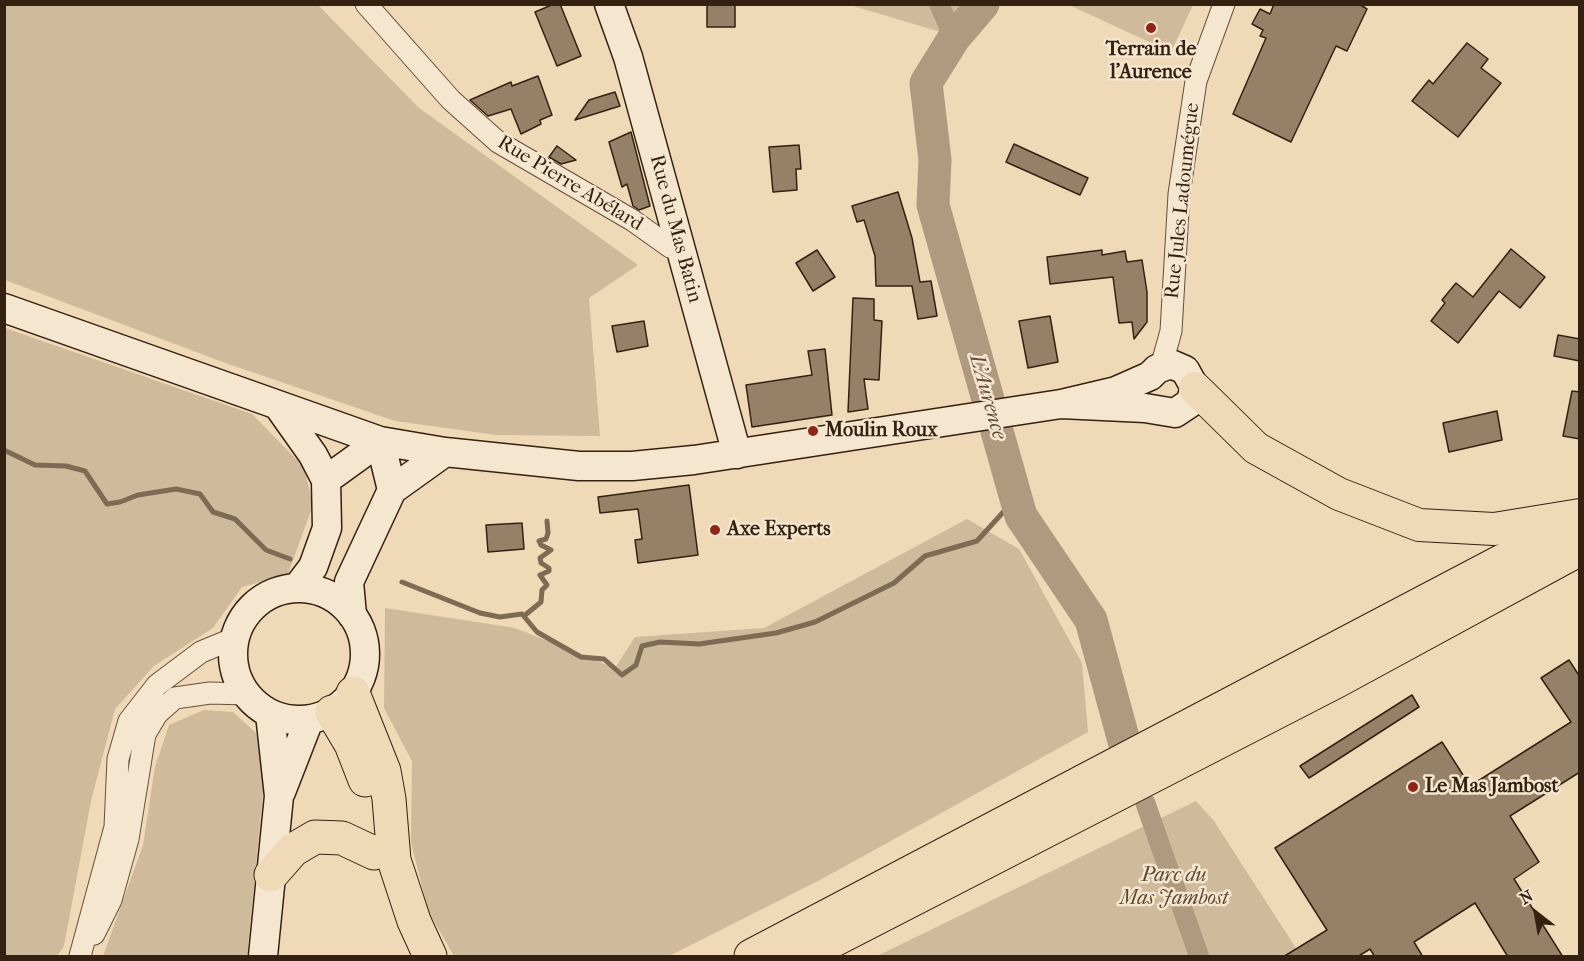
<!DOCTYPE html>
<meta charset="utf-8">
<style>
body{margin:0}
#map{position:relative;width:1584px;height:961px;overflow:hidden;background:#efd9b7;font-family:"IM FELL French Canon",serif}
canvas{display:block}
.frame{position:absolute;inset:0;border:6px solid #352112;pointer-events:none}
.north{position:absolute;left:1506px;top:883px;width:60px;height:60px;-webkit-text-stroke:4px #f5e6d0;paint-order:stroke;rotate:329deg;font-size:16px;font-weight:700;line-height:24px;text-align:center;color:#352112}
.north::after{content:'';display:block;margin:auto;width:21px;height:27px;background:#352112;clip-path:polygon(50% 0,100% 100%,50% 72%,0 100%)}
</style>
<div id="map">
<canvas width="1584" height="961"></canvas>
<div class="frame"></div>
<div class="north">N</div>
</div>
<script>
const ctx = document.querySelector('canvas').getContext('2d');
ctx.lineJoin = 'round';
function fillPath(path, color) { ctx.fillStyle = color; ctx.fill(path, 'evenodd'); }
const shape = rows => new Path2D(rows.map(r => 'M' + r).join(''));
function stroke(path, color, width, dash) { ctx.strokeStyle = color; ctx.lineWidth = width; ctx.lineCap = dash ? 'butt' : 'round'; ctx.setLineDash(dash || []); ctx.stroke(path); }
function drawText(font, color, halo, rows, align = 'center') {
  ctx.font = font + ' "IM FELL French Canon",serif'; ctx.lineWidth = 5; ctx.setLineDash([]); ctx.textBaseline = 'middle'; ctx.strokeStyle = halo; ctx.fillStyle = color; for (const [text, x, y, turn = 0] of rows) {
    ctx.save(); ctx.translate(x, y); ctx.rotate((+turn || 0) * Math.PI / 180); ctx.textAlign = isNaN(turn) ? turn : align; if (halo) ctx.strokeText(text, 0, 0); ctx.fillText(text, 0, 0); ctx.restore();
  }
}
fillPath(shape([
 [5,4,318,5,419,108,638,265,589,298,600,436,496,435,395,421,220,361,5,280],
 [850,5,966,5,944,33],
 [1069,5,1193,4,1193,5,1171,52],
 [5,328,252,414,304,467,313,505,288,574,242,587,213,628,154,666,115,709,91,801,64,946,57,956,5,956],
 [967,519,1019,549,1082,663,1088,732,820,880,669,956,454,956,428,911,411,842,412,761,384,708,385,608,515,628,615,668,635,637,764,628],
 [204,710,233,712,256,733,264,783,247,956,103,956,143,845,155,767,169,725],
 [1196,801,1214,821,1301,956,877,956]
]), '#cfba9b');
stroke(shape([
 [4,450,35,465,66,466,85,471,107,504,120,502,138,495,176,489,200,494,213,512,235,519,266,550,290,559],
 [402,582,480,613,500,617,522,614,537,632,581,657,604,659,622,675,636,665,642,646,660,642,699,644,776,633,815,622,894,583,925,556,977,541,1016,498],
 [524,616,541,602,542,590,547,585,540,575,549,571,549,568,541,563,540,558,551,550,541,545,539,541,546,539,548,533,547,521]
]), '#7f6a53', 5);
stroke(shape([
 [939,4,954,38],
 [1145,802,1199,956]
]), '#b09a7f', 20);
stroke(shape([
 [983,4,954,38,926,83,935,160,933,205,1021,516,1091,620,1124,741]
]), '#b09a7f', 33);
const building = shape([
 [554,4,560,4,581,56,557,66,535,12,554,4],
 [707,4,735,4,735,27,707,27,707,4],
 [1274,4,1359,4,1367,9,1347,51,1336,46,1291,142,1233,114,1266,38,1260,36,1263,30,1252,24,1260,9,1270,14,1274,4],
 [1467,43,1488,59,1481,68,1501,83,1458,137,1412,101,1429,80,1433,84,1467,43],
 [538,76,552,115,540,120,541,124,521,134,511,109,488,116,470,100,511,82,512,86,538,76],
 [615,92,620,106,575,120,589,100,615,92],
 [631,132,650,206,639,210,633,206,627,184,622,187,609,142,631,132],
 [1014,144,1088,178,1080,195,1006,162,1014,144],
 [799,145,801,169,796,169,797,190,773,192,769,147,799,145],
 [557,146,576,160,561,164,549,157,557,146],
 [898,192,912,238,920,282,931,281,937,316,918,319,912,286,876,286,875,256,864,220,857,222,852,206,898,192],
 [1511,249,1545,277,1520,308,1499,291,1458,343,1431,321,1445,303,1442,300,1456,283,1473,297,1511,249],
 [817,250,835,277,813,291,796,263,817,250],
 [1102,250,1102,255,1125,251,1127,262,1142,260,1147,292,1147,322,1134,339,1132,322,1119,323,1113,277,1050,284,1047,257,1102,250],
 [853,298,874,299,874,320,882,321,879,380,864,379,868,409,848,412,853,298],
 [1050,316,1058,362,1028,368,1019,321,1050,316],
 [644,321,648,346,617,352,612,326,644,321],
 [1558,335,1580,339,1580,361,1554,356,1558,335],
 [825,349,832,415,752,427,746,385,812,375,808,351,825,349],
 [1572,391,1580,392,1580,439,1563,436,1572,391],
 [1497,411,1502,440,1449,452,1443,423,1497,411],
 [689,485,698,555,638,563,635,540,642,539,638,509,600,513,598,497,689,485],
 [522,523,524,549,488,552,486,525,522,523],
 [1569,660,1580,677,1580,772,1510,816,1539,862,1514,879,1563,957,1508,957,1475,903,1414,942,1423,957,1375,957,1370,949,1357,957,1283,957,1327,930,1275,848,1442,742,1470,786,1571,722,1541,678,1569,660],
 [1412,695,1419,707,1309,778,1300,766,1412,695]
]);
fillPath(building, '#968168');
stroke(building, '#352112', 1.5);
const street = shape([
 [366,4,451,100,498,142,632,220,670,247,681,250],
 [1161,367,1171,331,1179,194,1196,81,1224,4],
 [94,934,111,900,128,839,145,734,157,714,175,698,210,693,246,694],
 [80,956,115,827,118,759,129,721,157,685,201,652,235,638]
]);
const secondary = shape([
 [609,4,628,57,737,454],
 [4,308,380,441,445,452,579,466,632,466,694,460,1061,404,1116,391,1150,376,1157,369,1171,364,1185,370,1195,388,1190,403,1175,413,1145,408,1061,404],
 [279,407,313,455,326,480,327,528,313,567,297,588],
 [326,480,380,441,392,490],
 '233 654a66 66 0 1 1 132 0a66 66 0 1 1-132 0Z',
 [352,615,349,582,392,490,445,452],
 [281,792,309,720],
 [263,956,279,796,270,714]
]);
const primary = shape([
 [1195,388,1256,448,1339,494,1419,525,1494,529,1580,515]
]);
const highway = shape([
 [353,693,384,771,389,799,394,860,414,921,430,956],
 [332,712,351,744,365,780],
 [271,875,293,850,315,837,342,838,374,853],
 [751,956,1580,520],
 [803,956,1337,681,1580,549]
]);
stroke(street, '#644f3b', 23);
stroke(secondary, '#352112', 31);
stroke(primary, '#352112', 34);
stroke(highway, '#352112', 35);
stroke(street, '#f5e6d0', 21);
stroke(secondary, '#f5e6d0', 28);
stroke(primary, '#efd9b7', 32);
stroke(highway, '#efd9b7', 33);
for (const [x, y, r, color] of [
 [1151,28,6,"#8f2418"],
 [813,431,6,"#8f2418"],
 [715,530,6,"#8f2418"],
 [1413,787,6,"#8f2418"]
]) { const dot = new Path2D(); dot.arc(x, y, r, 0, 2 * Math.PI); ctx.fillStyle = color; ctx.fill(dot); stroke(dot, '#f5e6d0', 2); }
drawText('bold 20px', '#352112', '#f5e6d0', [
 ["Terrain de",1151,50,"center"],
 ["l'Aurence",1151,73,"center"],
 ["Moulin Roux",825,431],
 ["Axe Experts",727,530],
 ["Le Mas Jambost",1425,787]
], 'left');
drawText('20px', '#352112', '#f5e6d0', [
 ["Rue Pierre Abélard",570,184,31],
 ["Rue Jules Ladoumégue",1183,201,-84],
 ["Rue du Mas Batin",675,229,75]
]);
drawText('italic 20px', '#5c4734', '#f5e6d0', [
 ["Parc du",1174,876],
 ["Mas Jambost",1174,899]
]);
drawText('italic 21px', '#604b38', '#f5e6d0', [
 ["L'Aurence",987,397,74]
]);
</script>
